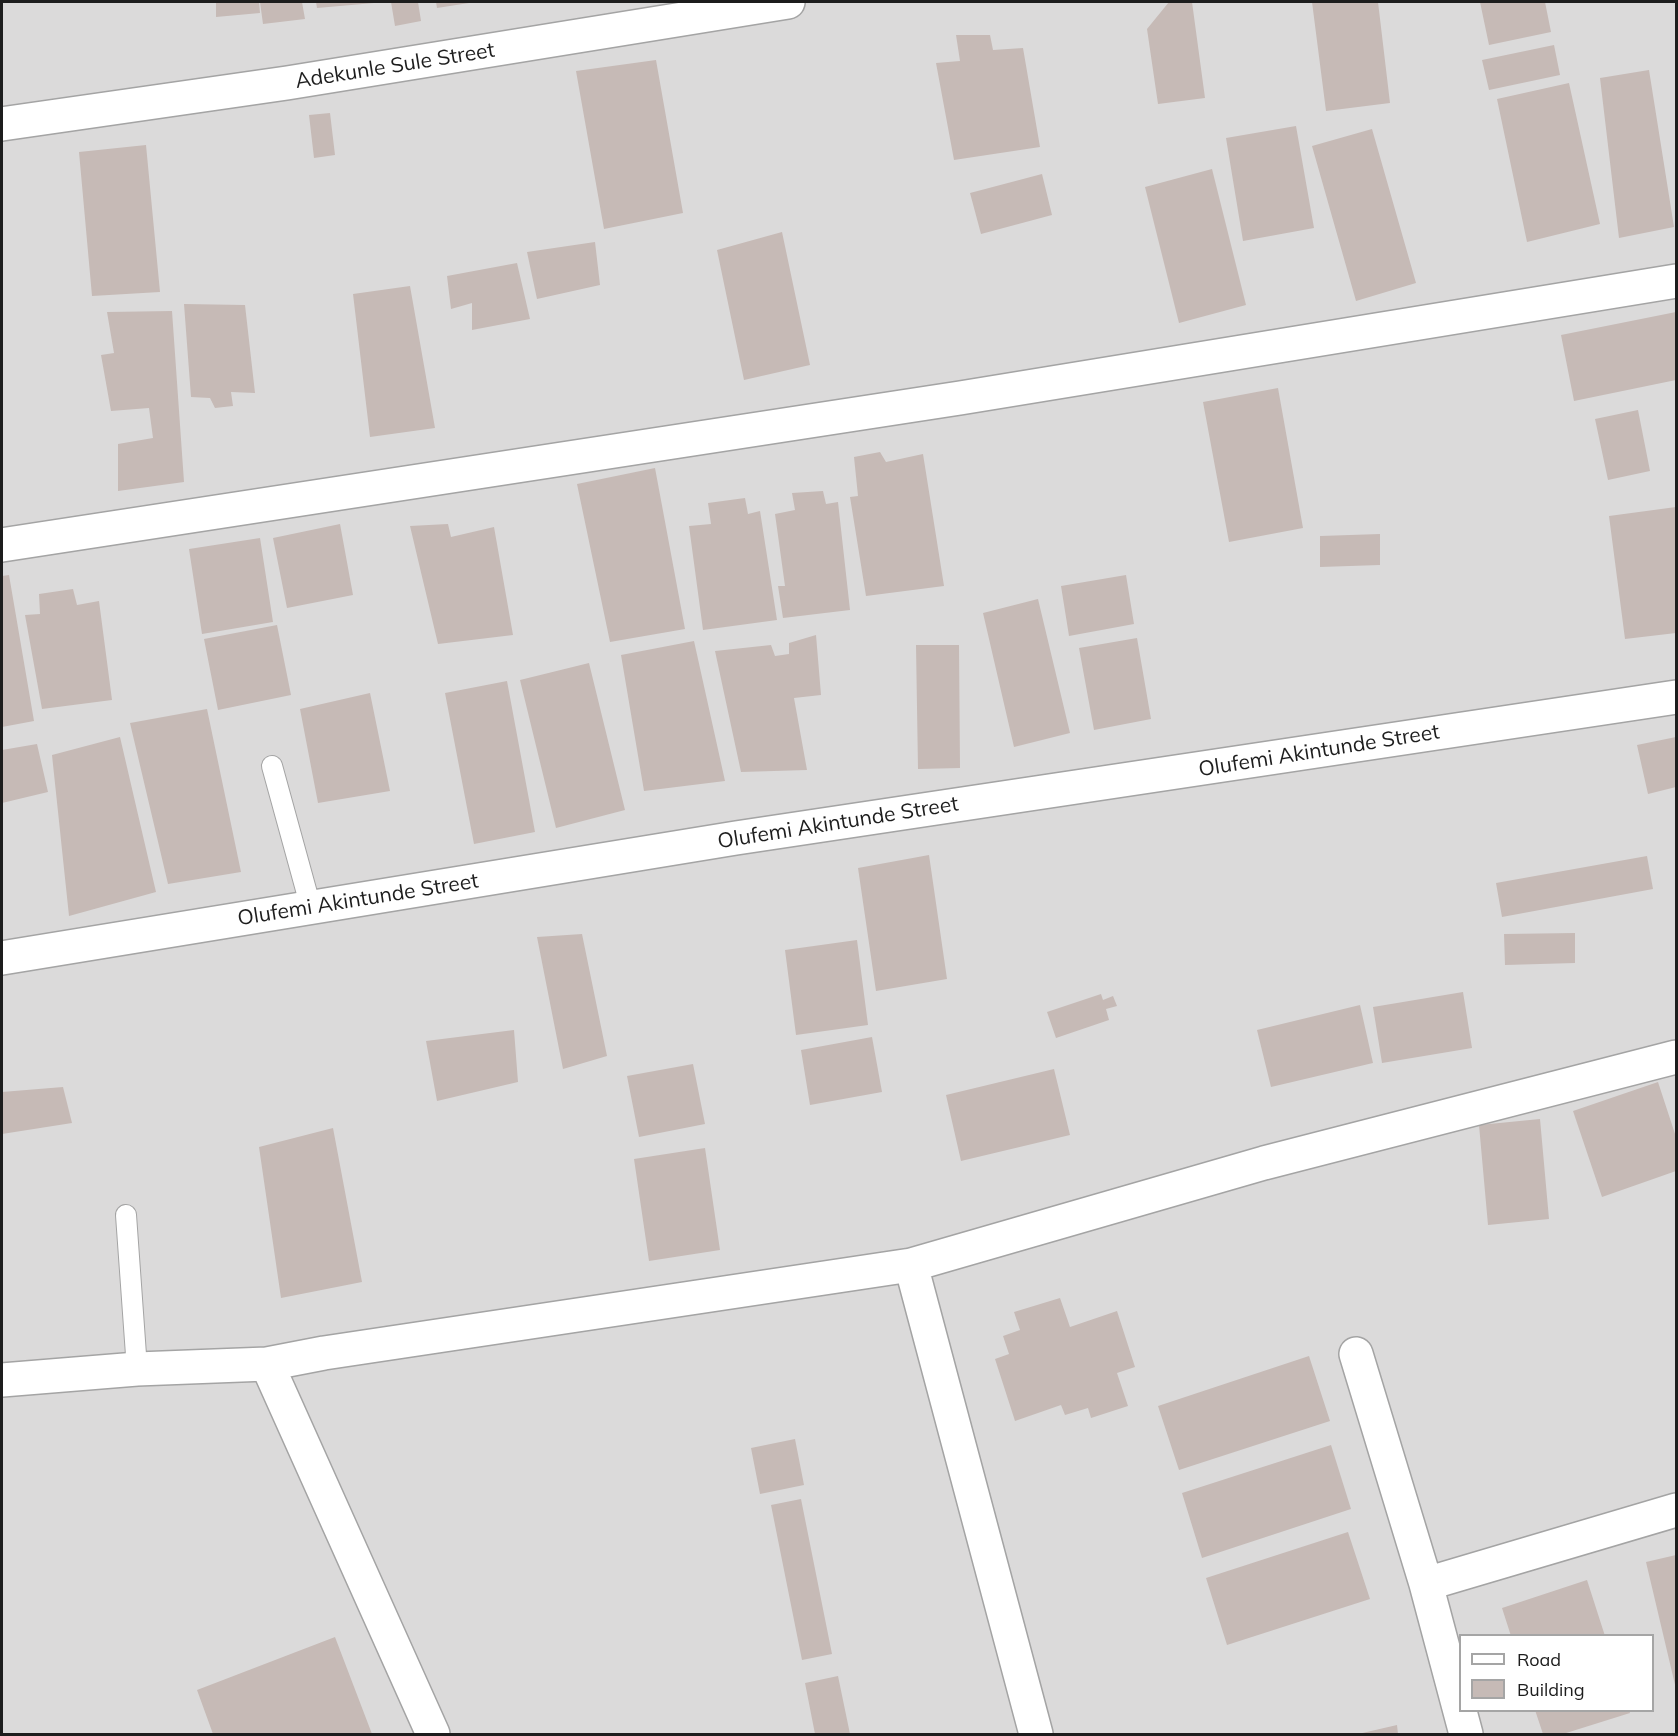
<!DOCTYPE html>
<style>
body{margin:0}
#map{position:relative;width:1678px;height:1736px;overflow:hidden;background:#efe9e2;font-family:Mulish,sans-serif}
canvas{display:block}
.frame{position:absolute;inset:0;border:3px solid #1d1d1d;pointer-events:none}
.legend{position:absolute;left:1459px;top:1634px;width:195px;height:78px;box-sizing:border-box;background:#fff;border:2px solid #a5a5a5;margin:0;padding:8px 10px;list-style:none;font-size:18px;color:#1d1d1d}
.legend li{display:flex;align-items:center;gap:12px;height:30px}
.legend b{width:30px;border:2px solid #a5a5a5}
</style>
<div id="map">
<canvas width="1678" height="1736"></canvas>
<div class="frame"></div>
<ul class="legend">
<li><b style="height:8px;background:#fff"></b>Road</li>
<li><b style="height:16px;background:#c6bab6"></b>Building</li>
</ul>
</div>
<script>
const ctx = document.querySelector('canvas').getContext('2d');
ctx.lineJoin = 'round';
function fillPath(path, color) { ctx.fillStyle = color; ctx.fill(path, 'evenodd'); }
const shape = rows => new Path2D(rows.map(r => 'M' + r).join(''));
function stroke(path, color, width, dash) { ctx.strokeStyle = color; ctx.lineWidth = width; ctx.lineCap = dash ? 'butt' : 'round'; ctx.setLineDash(dash || []); ctx.stroke(path); }
function drawText(font, color, halo, rows, align = 'center') {
  ctx.font = font + ' Mulish,sans-serif'; ctx.lineWidth = 5; ctx.setLineDash([]); ctx.textBaseline = 'middle'; ctx.strokeStyle = halo; ctx.fillStyle = color; for (const [text, x, y, turn = 0] of rows) {
    ctx.save(); ctx.translate(x, y); ctx.rotate((+turn || 0) * Math.PI / 180); ctx.textAlign = isNaN(turn) ? turn : align; if (halo) ctx.strokeText(text, 0, 0); ctx.fillText(text, 0, 0); ctx.restore();
  }
}
fillPath(shape([
 [2,2,1676,2,1676,1734,2,1734],
 [1460,1636,1652,1636,1652,1710,1460,1710]
]), '#dbdada');
fillPath(shape([
 [216,2,259,2,260,13,216,17],
 [260,2,302,2,305,19,263,24],
 [316,2,374,2,374,3,317,8],
 [391,2,418,2,421,21,395,26],
 [436,2,469,2,469,3,437,8],
 [1169,2,1192,2,1205,98,1158,104,1147,29],
 [1312,2,1378,2,1390,103,1326,111],
 [1480,2,1545,2,1551,32,1489,45],
 [956,35,990,35,993,50,1023,48,1040,147,954,160,936,63,960,61],
 [1554,45,1560,75,1489,90,1482,60],
 [656,60,683,213,604,229,576,71],
 [1649,70,1674,227,1619,238,1600,78],
 [1569,83,1600,224,1527,242,1497,99],
 [330,113,335,155,314,158,309,115],
 [1296,126,1314,228,1243,241,1226,138],
 [1372,129,1416,283,1356,301,1312,146],
 [146,145,160,292,92,296,79,152],
 [1212,169,1246,305,1179,323,1145,187],
 [1042,174,1052,215,981,234,970,193],
 [782,232,810,365,744,380,717,250],
 [595,242,600,285,537,299,527,252],
 [517,263,530,319,472,330,472,303,451,309,447,276],
 [410,286,435,428,370,437,353,294],
 [184,304,245,305,255,393,231,392,233,406,215,408,210,398,191,397],
 [172,311,184,482,118,491,118,444,153,438,149,408,111,411,101,355,114,353,107,312],
 [1676,312,1676,380,1574,401,1561,335],
 [1278,388,1303,528,1229,542,1203,402],
 [1638,410,1650,471,1608,480,1595,419],
 [880,452,886,462,923,454,944,586,866,596,850,497,858,496,854,457],
 [655,468,685,629,610,642,577,484],
 [823,491,826,504,838,502,850,610,783,618,778,586,785,586,775,514,795,510,792,493],
 [745,498,748,514,760,511,777,620,703,630,689,526,711,524,708,503],
 [1676,507,1676,633,1625,639,1609,516],
 [340,524,353,595,287,608,273,538],
 [448,524,451,537,494,527,513,635,438,644,410,526],
 [1380,534,1380,565,1320,567,1320,536],
 [260,538,273,622,202,634,189,549],
 [9,575,34,721,2,727,2,576],
 [1126,575,1134,624,1069,636,1061,586],
 [73,589,77,605,99,601,112,700,42,709,25,615,40,614,39,594],
 [1038,599,1070,733,1014,747,983,613],
 [277,625,291,695,218,710,204,639],
 [816,635,821,695,794,698,807,770,741,772,715,651,771,645,775,656,789,654,789,643],
 [1137,638,1151,719,1094,730,1079,648],
 [694,641,725,781,644,791,621,655],
 [916,645,959,645,960,768,918,769],
 [589,663,625,810,556,828,520,680],
 [507,681,535,832,474,844,445,693],
 [370,693,390,791,318,803,300,709],
 [207,709,241,872,168,884,130,723],
 [120,737,156,892,69,916,52,755],
 [1676,737,1676,787,1648,794,1637,745],
 [37,744,48,792,2,803,2,750],
 [929,855,947,979,876,991,858,868],
 [1647,856,1653,889,1502,917,1496,883],
 [1575,933,1575,963,1505,965,1504,934],
 [582,934,607,1056,563,1069,537,937],
 [857,940,868,1025,796,1035,785,950],
 [1463,992,1472,1048,1382,1063,1373,1007],
 [1101,994,1103,1000,1113,996,1117,1006,1106,1009,1109,1020,1056,1038,1047,1012],
 [1360,1005,1373,1063,1271,1087,1257,1030],
 [514,1030,518,1082,437,1101,426,1041],
 [872,1037,882,1092,810,1105,801,1050],
 [693,1064,705,1124,639,1137,627,1076],
 [1054,1069,1070,1135,961,1161,946,1095],
 [1658,1082,1676,1137,1676,1171,1602,1197,1573,1111],
 [63,1087,72,1123,2,1134,2,1092],
 [1540,1119,1549,1219,1488,1225,1479,1125],
 [333,1128,362,1282,281,1298,259,1147],
 [705,1148,720,1250,649,1261,634,1159],
 [1060,1298,1070,1327,1117,1311,1135,1367,1117,1373,1128,1406,1091,1418,1088,1408,1065,1415,1061,1405,1015,1421,995,1359,1009,1354,1003,1336,1020,1330,1014,1312],
 [1309,1356,1330,1421,1179,1470,1158,1406],
 [795,1439,804,1485,760,1494,751,1448],
 [1331,1445,1351,1509,1202,1558,1182,1493],
 [801,1499,832,1654,802,1660,771,1505],
 [1348,1532,1370,1599,1227,1645,1206,1578],
 [1676,1555,1676,1689,1646,1562],
 [1587,1580,1605,1636,1511,1636,1502,1608],
 [335,1637,372,1734,213,1734,197,1690],
 [838,1676,850,1734,815,1734,805,1683],
 [1535,1710,1629,1710,1630,1713,1563,1734,1543,1734],
 [1397,1725,1398,1734,1358,1734]
]), '#c6bab6');
const service = shape([
 [272,766,311,908],
 [126,1215,137,1369]
]);
const minor = shape([
 [2,124,287,83,788,2],
 [2,545,960,398,1676,281],
 [2,958,736,838,1676,697],
 [911,1265,1036,1734],
 [1356,1354,1426,1584,1466,1734],
 [267,1364,433,1734],
 [2,1380,137,1369,267,1364,324,1353,911,1265,1264,1163,1676,1057],
 [1426,1584,1676,1510]
]);
stroke(service, '#a4a4a4', 22);
stroke(minor, '#a4a4a4', 36);
stroke(service, '#fff', 20);
stroke(minor, '#fff', 33);
drawText('21px', '#1d1d1d', '#fff', [
 ["Adekunle Sule Street",395,66,-9],
 ["Olufemi Akintunde Street",1319,751,-9],
 ["Olufemi Akintunde Street",838,823,-9],
 ["Olufemi Akintunde Street",358,900,-9]
]);
</script>
